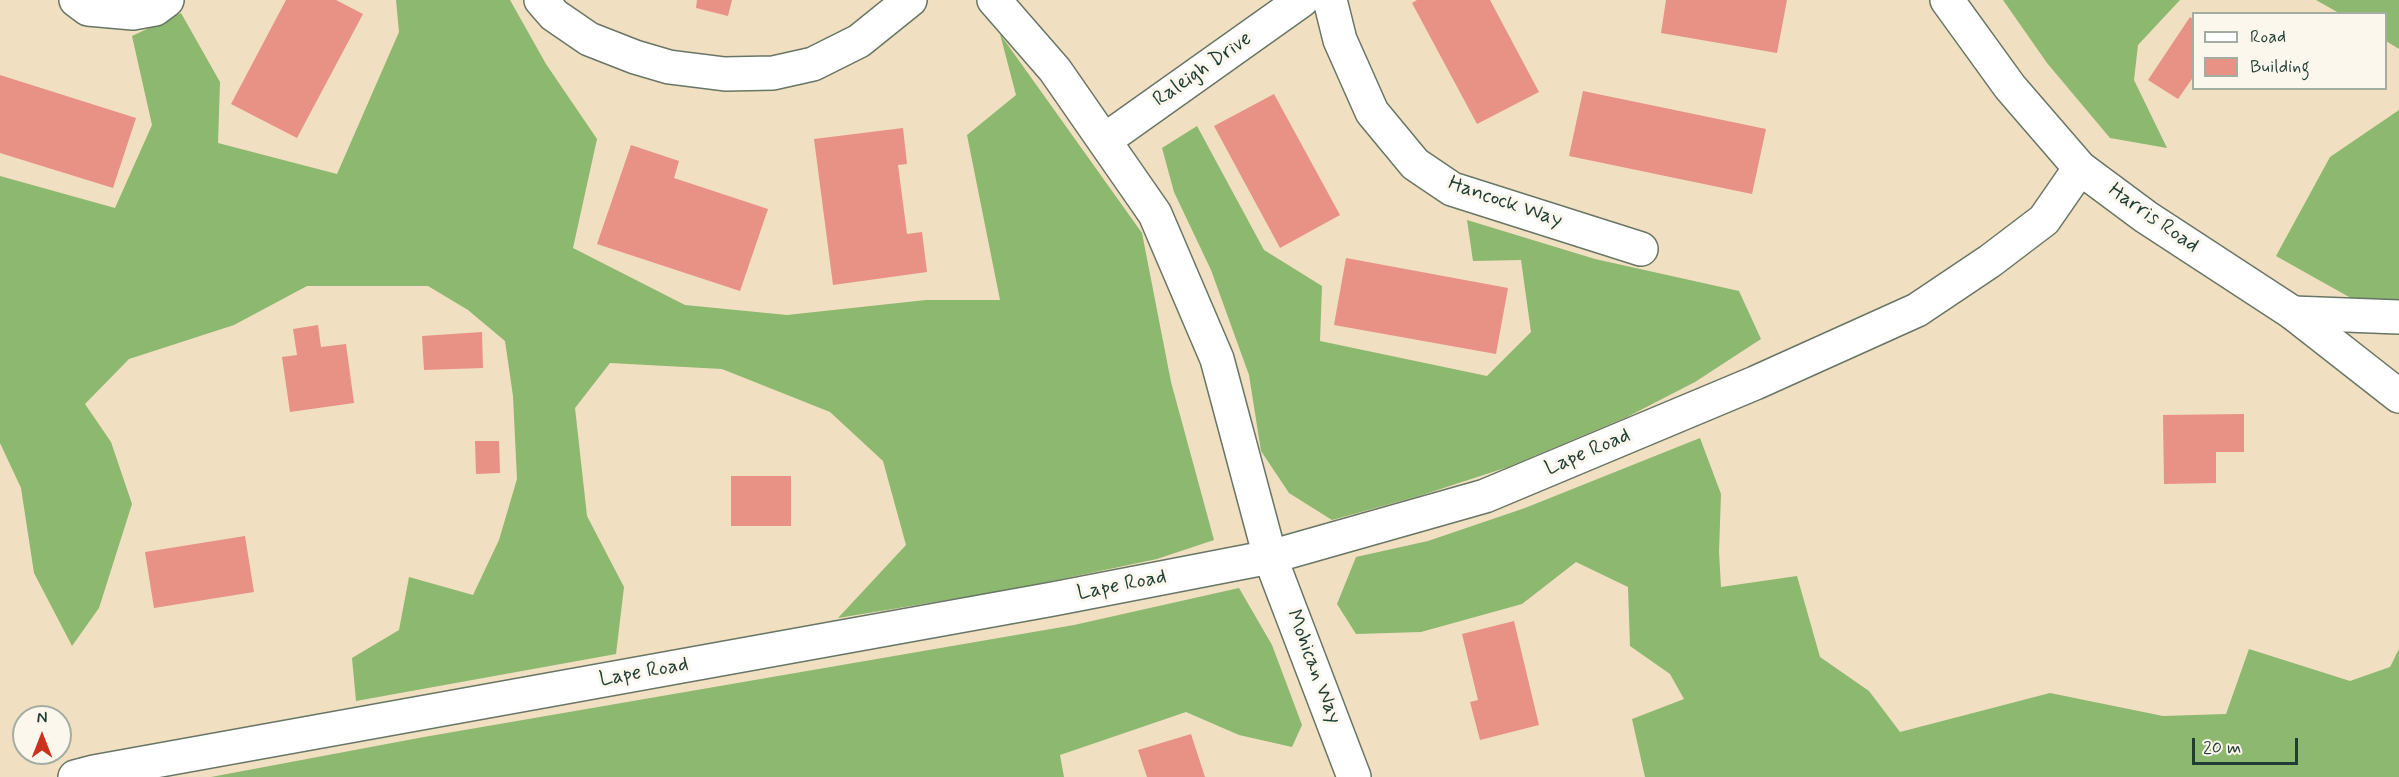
<!DOCTYPE html>
<style>
body{margin:0}
#map{position:relative;width:2399px;height:777px;overflow:hidden;background:#f1dfc1;font-family:Mynerve,sans-serif}
canvas{display:block}
.legend{position:absolute;left:2192px;top:12px;width:195px;height:78px;box-sizing:border-box;background:#fbf7ec;border:2px solid #a3ada2;margin:0;padding:8px 10px;list-style:none;font-size:18px;color:#1f3d34}
.legend li{display:flex;align-items:center;gap:12px;height:30px}
.legend b{width:30px;border:2px solid #a3ada2}
.north{position:absolute;left:12px;top:705px;width:60px;height:60px;box-sizing:border-box;background:#fbf7ec;border:2px solid #a3ada2;border-radius:50%;rotate:0deg;font-size:16px;font-weight:700;line-height:24px;text-align:center;color:#1f3d34}
.north::after{content:'';display:block;margin:auto;width:21px;height:27px;background:#c8321e;clip-path:polygon(50% 0,100% 100%,50% 72%,0 100%)}
.scale{position:absolute;left:2192px;top:738px;width:106px;height:27px;box-sizing:border-box;border:3px solid #1f3d34;border-top:0;padding-left:8px;font-size:18px;line-height:21px;white-space:nowrap;color:#1f3d34;-webkit-text-stroke:4px #fbf7ec;paint-order:stroke}
</style>
<div id="map">
<canvas width="2399" height="777"></canvas>
<ul class="legend">
<li><b style="height:8px;background:#fff"></b>Road</li>
<li><b style="height:16px;background:#e79284"></b>Building</li>
</ul>
<div class="north">N</div>
<div class="scale">20 m</div>
</div>
<script>
const ctx = document.querySelector('canvas').getContext('2d');
ctx.lineJoin = 'round';
function fillPath(path, color) { ctx.fillStyle = color; ctx.fill(path, 'evenodd'); }
const shape = rows => new Path2D(rows.map(r => 'M' + r).join(''));
function stroke(path, color, width, dash) { ctx.strokeStyle = color; ctx.lineWidth = width; ctx.lineCap = dash ? 'butt' : 'round'; ctx.setLineDash(dash || []); ctx.stroke(path); }
function drawText(font, color, halo, rows, align = 'center') {
  ctx.font = font + ' Mynerve,sans-serif'; ctx.lineWidth = 6; ctx.setLineDash([]); ctx.textBaseline = 'middle'; ctx.strokeStyle = halo; ctx.fillStyle = color; for (const [text, x, y, turn = 0] of rows) {
    ctx.save(); ctx.translate(x, y); ctx.rotate((+turn || 0) * Math.PI / 180); ctx.textAlign = isNaN(turn) ? turn : align; if (halo) ctx.strokeText(text, 0, 0); ctx.fillText(text, 0, 0); ctx.restore();
  }
}
fillPath(shape([
 [396,0,510,0,546,64,597,139,573,248,685,305,787,315,926,300,1000,300,967,135,1016,95,1000,34,1142,233,1171,382,1214,540,1157,559,1014,589,838,618,906,545,883,461,830,412,722,369,610,363,575,408,587,516,624,587,616,654,356,701,352,658,399,630,409,577,473,595,499,540,517,479,513,396,505,341,468,310,428,286,307,286,234,325,129,359,85,404,111,442,132,504,99,608,72,646,34,573,21,488,0,443,0,176,115,208,152,125,132,36,181,13,220,82,218,143,337,174,399,32],
 [2003,0,2180,0,2138,45,2134,80,2167,148,2110,138,2047,63],
 [2316,0,2399,0,2399,49,2386,41,2386,14,2339,13],
 [2399,110,2399,325,2276,256,2330,157],
 [1197,126,1264,250,1322,286,1320,341,1487,376,1531,332,1521,260,1473,261,1467,220,1595,259,1739,291,1761,339,1695,382,1627,417,1508,467,1419,496,1332,520,1289,493,1261,451,1249,375,1211,270,1174,192,1162,148],
 [1700,438,1721,494,1719,552,1721,587,1797,576,1820,657,1869,691,1900,732,2050,693,2163,716,2226,714,2249,649,2350,681,2390,667,2399,649,2399,777,1645,777,1632,719,1684,699,1670,674,1630,646,1628,587,1576,562,1522,604,1421,632,1356,634,1337,604,1356,557,1428,541,1525,508],
 [1239,588,1272,645,1302,725,1292,747,1239,735,1186,712,1060,755,1064,777,211,777,424,737,1074,625]
]), '#8cb86f');
fillPath(shape([
 [286,0,336,0,363,14,297,138,231,104],
 [697,0,732,0,728,16,696,8],
 [1417,0,1490,0,1539,92,1477,124,1412,3],
 [1666,0,1787,0,1777,53,1661,33],
 [2190,17,2194,20,2194,76,2178,99,2148,80],
 [0,75,136,118,113,188,0,153],
 [1583,91,1766,129,1752,194,1569,156],
 [1274,94,1340,215,1280,248,1214,126],
 [903,128,907,164,898,165,907,234,922,232,927,272,833,285,814,139],
 [631,145,679,161,674,178,768,209,740,291,597,244],
 [1346,258,1508,288,1496,354,1334,325],
 [318,325,321,347,346,344,354,403,290,412,282,357,297,355,293,329],
 [482,332,483,368,424,370,422,336],
 [2244,414,2244,452,2216,452,2216,483,2164,484,2163,415],
 [475,441,499,441,500,473,476,474],
 [731,476,791,476,791,526,731,526],
 [245,536,254,592,154,608,145,552],
 [1514,621,1539,725,1480,740,1470,702,1478,700,1462,634],
 [1191,734,1205,777,1147,777,1138,750]
]), '#e79284');
const minor = shape([
 [76,0,88,9,133,13,155,9,167,0],
 [541,0,554,15,589,39,635,57,669,67,725,74,773,73,813,64,859,41,910,0],
 [994,0,1055,70,1155,214,1217,359,1270,557,1354,777],
 [1330,0,1340,40,1372,112,1415,164,1452,189,1641,249],
 [1105,140,1302,0],
 [2293,313,2399,317],
 [75,777,94,772,1053,599,1270,557,1485,496,1755,383,1917,310,1990,261,2044,220,2080,168]
]);
const tertiary = shape([
 [1947,0,2010,87,2080,168,2146,217,2293,313,2399,396]
]);
stroke(minor, '#687665', 36);
stroke(tertiary, '#687665', 36);
stroke(minor, '#fff', 33);
stroke(tertiary, '#fff', 33);
drawText('21px', '#1f3d34', '#fbf7ec', [
 ["Raleigh Drive",1203,70,-35],
 ["Hancock Way",1505,203,19],
 ["Harris Road",2153,219,35],
 ["Lape Road",1588,453,-23],
 ["Lape Road",1122,586,-11],
 ["Mohican Way",1313,667,69],
 ["Lape Road",644,673,-10]
]);
</script>
